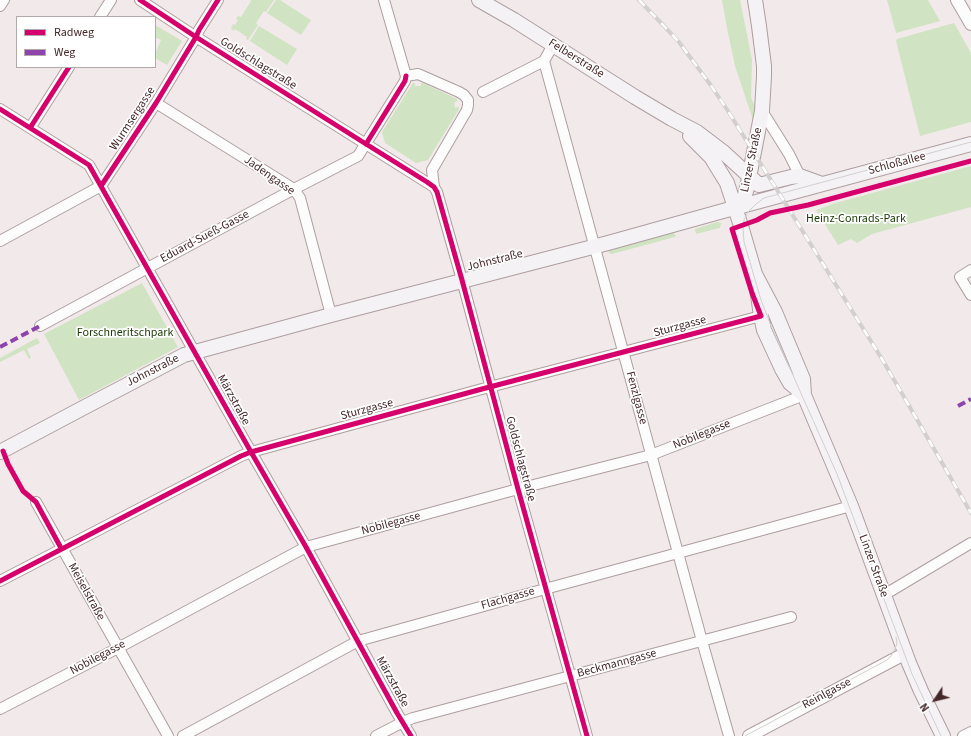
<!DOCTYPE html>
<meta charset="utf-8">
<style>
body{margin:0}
#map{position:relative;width:971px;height:736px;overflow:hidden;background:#f2eaea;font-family:"Source Sans 3",sans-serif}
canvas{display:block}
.legend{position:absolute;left:16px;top:16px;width:140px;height:52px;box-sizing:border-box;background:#fff;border:1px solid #b4a9a9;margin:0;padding:5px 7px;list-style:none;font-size:12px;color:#442729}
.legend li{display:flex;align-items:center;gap:8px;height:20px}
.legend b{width:20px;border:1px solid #b4a9a9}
.north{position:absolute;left:915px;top:680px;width:40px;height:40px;-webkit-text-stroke:3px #fff;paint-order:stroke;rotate:235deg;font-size:11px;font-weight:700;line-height:16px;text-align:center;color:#442729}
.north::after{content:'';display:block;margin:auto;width:14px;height:18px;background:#442729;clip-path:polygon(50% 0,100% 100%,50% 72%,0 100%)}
</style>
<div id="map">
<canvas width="971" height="736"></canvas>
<ul class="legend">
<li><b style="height:5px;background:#d6006c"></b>Radweg</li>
<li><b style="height:5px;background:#8e44ad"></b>Weg</li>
</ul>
<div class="north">N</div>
</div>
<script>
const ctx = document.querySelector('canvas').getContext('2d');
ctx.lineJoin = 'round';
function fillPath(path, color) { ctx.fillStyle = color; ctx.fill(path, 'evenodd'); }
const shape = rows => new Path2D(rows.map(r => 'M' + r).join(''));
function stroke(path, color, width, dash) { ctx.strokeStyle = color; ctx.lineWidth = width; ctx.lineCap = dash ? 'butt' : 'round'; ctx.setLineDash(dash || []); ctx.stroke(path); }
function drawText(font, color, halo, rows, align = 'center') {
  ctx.font = font + ' "Source Sans 3",sans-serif'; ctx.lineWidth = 3.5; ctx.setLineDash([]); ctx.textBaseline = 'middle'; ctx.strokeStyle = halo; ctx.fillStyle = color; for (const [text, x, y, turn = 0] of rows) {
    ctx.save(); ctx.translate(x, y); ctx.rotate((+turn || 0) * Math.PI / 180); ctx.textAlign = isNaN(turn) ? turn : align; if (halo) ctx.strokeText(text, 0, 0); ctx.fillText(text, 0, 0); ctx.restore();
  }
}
fillPath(shape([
 [250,0,274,0,266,12,264,11,256,23,258,25,248,40,246,39,247,37,235,29,234,31,231,29,233,24,235,25,238,20,236,19,238,16,241,17,251,1],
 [276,0,280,0,311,20,301,35,267,13],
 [722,0,740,0,752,60,751,98,755,106,756,110,753,120,735,66,727,28],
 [887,0,928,0,940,21,896,33],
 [954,23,971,53,971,122,920,136,896,41,897,39],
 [157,26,182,41,167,65,155,58,155,54,161,40,155,37,155,28],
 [259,26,297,49,287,65,250,41],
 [413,83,415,83,415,86,421,86,421,83,423,83,457,99,457,101,454,103,455,108,459,107,459,109,428,160,416,163,385,143,382,132],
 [971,166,971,207,872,234,857,243,851,239,838,245,816,210,828,206,832,204],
 [717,222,721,223,720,228,696,234,695,229],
 [673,232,676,236,675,237,612,254,609,253,608,250],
 [142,283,178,347,79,400,44,334],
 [37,338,40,343,27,349,31,358,29,359,24,350,0,362,0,358]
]), '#d0e3c2');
const minor = shape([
 [140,0,196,37,434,187],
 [384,0,406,76],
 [0,6,4,0],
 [100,17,111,0],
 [544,61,702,641,729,736],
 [406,76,418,74,459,92,464,95,468,100,468,105,467,110,432,170,434,187,437,192,462,280,518,489,587,736],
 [483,92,544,61,553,45],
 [156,103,294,189,300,198,331,315],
 [0,109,89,165,251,452,306,547,397,713,411,736],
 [762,111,789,154,800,176],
 [30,128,69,67],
 [0,241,101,186,156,103,196,37,199,30,218,0],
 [971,270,960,277,971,295],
 [40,326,294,189,358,156,405,81,406,76],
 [36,502,168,736],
 [0,581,241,456,251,452,482,389,761,316],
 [884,595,971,543],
 [0,709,118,648,306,547,518,489,651,455,804,395],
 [183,736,358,641,545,589,678,553,851,506],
 [376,736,403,722,413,718,791,617],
 [963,736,971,732]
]);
const tertiary = shape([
 [957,0,971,24],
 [749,736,906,653]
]);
const secondary = shape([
 [479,0,514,20,635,97,672,119,697,132,722,151,759,185,791,177,800,176,822,184],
 [690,136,711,157,727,183,741,226,755,274,761,316,764,330,782,369,790,383,804,395],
 [735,208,744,198,747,188,762,111,764,76,764,66,759,26,755,0],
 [755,274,775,312,803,379,804,395,851,506,909,663,921,691,943,736],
 [0,452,81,409,184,355,331,315,608,243,723,211,971,144]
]);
stroke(minor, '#ae9e9f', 12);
stroke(tertiary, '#ae9e9f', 14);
stroke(secondary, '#ae9e9f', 16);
stroke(minor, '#fdfcfc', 10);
stroke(tertiary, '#fdfcfc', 12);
stroke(secondary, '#f5f2f5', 14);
stroke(shape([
 [745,736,887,660,891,656,895,649,897,643,896,637],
 [941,736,912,674,837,474,771,326,761,300,744,242,743,228,744,220,748,212,756,204,764,198,971,142]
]), '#d3cfcf', 1);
const rail = shape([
 [639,0,665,27,679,42,712,87,728,111,882,359,971,513]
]);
stroke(rail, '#d3cfcf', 4);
stroke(rail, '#fff', 2.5, [8]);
stroke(shape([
 [0,347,40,326],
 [958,406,971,399]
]), '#8e44ad', 4, [8, 4]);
stroke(shape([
 [140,0,196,37,366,144,427,182,434,187,437,192,462,280,518,489,587,736],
 [0,109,89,165,251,452,306,547,397,713,411,736],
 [30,128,69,67],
 [366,144,405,81,406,76],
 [101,186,156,103,196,37,199,30,218,0],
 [3,451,8,464,23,491,36,502,61,548],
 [0,581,241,456,251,452,482,389,761,316,752,293,732,229,757,220,770,213,808,205,971,161]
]), '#d6006c', 5);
drawText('12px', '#442729', '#fff', [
 ["Felberstraße",576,59,32],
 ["Goldschlagstraße",258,64,32],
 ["Wurmsergasse",133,119,-57],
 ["Linzer Straße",752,160,-78],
 ["Schloßallee",897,164,-15],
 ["Jadengasse",269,176,35],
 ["Eduard-Sueß-Gasse",205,237,-28],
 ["Johnstraße",495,261,-14],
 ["Sturzgasse",680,327,-15],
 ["Johnstraße",153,371,-27],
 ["Fenzlgasse",636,398,75],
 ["Märzstraße",233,400,61],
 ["Sturzgasse",367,410,-15],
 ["Nobilegasse",702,435,-22],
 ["Goldschlagstraße",520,459,75],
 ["Nobilegasse",391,524,-15],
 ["Linzer Straße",873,566,70],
 ["Meiselstraße",86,592,61],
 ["Flachgasse",508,599,-16],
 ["Nobilegasse",98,658,-28],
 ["Beckmanngasse",617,664,-15],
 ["Märzstraße",392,682,61],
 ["Reinlgasse",827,694,-28]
]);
drawText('12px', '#183801', '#fff', [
 ["Heinz-Conrads-Park",856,219],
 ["Forschneritschpark",125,333]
]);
</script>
